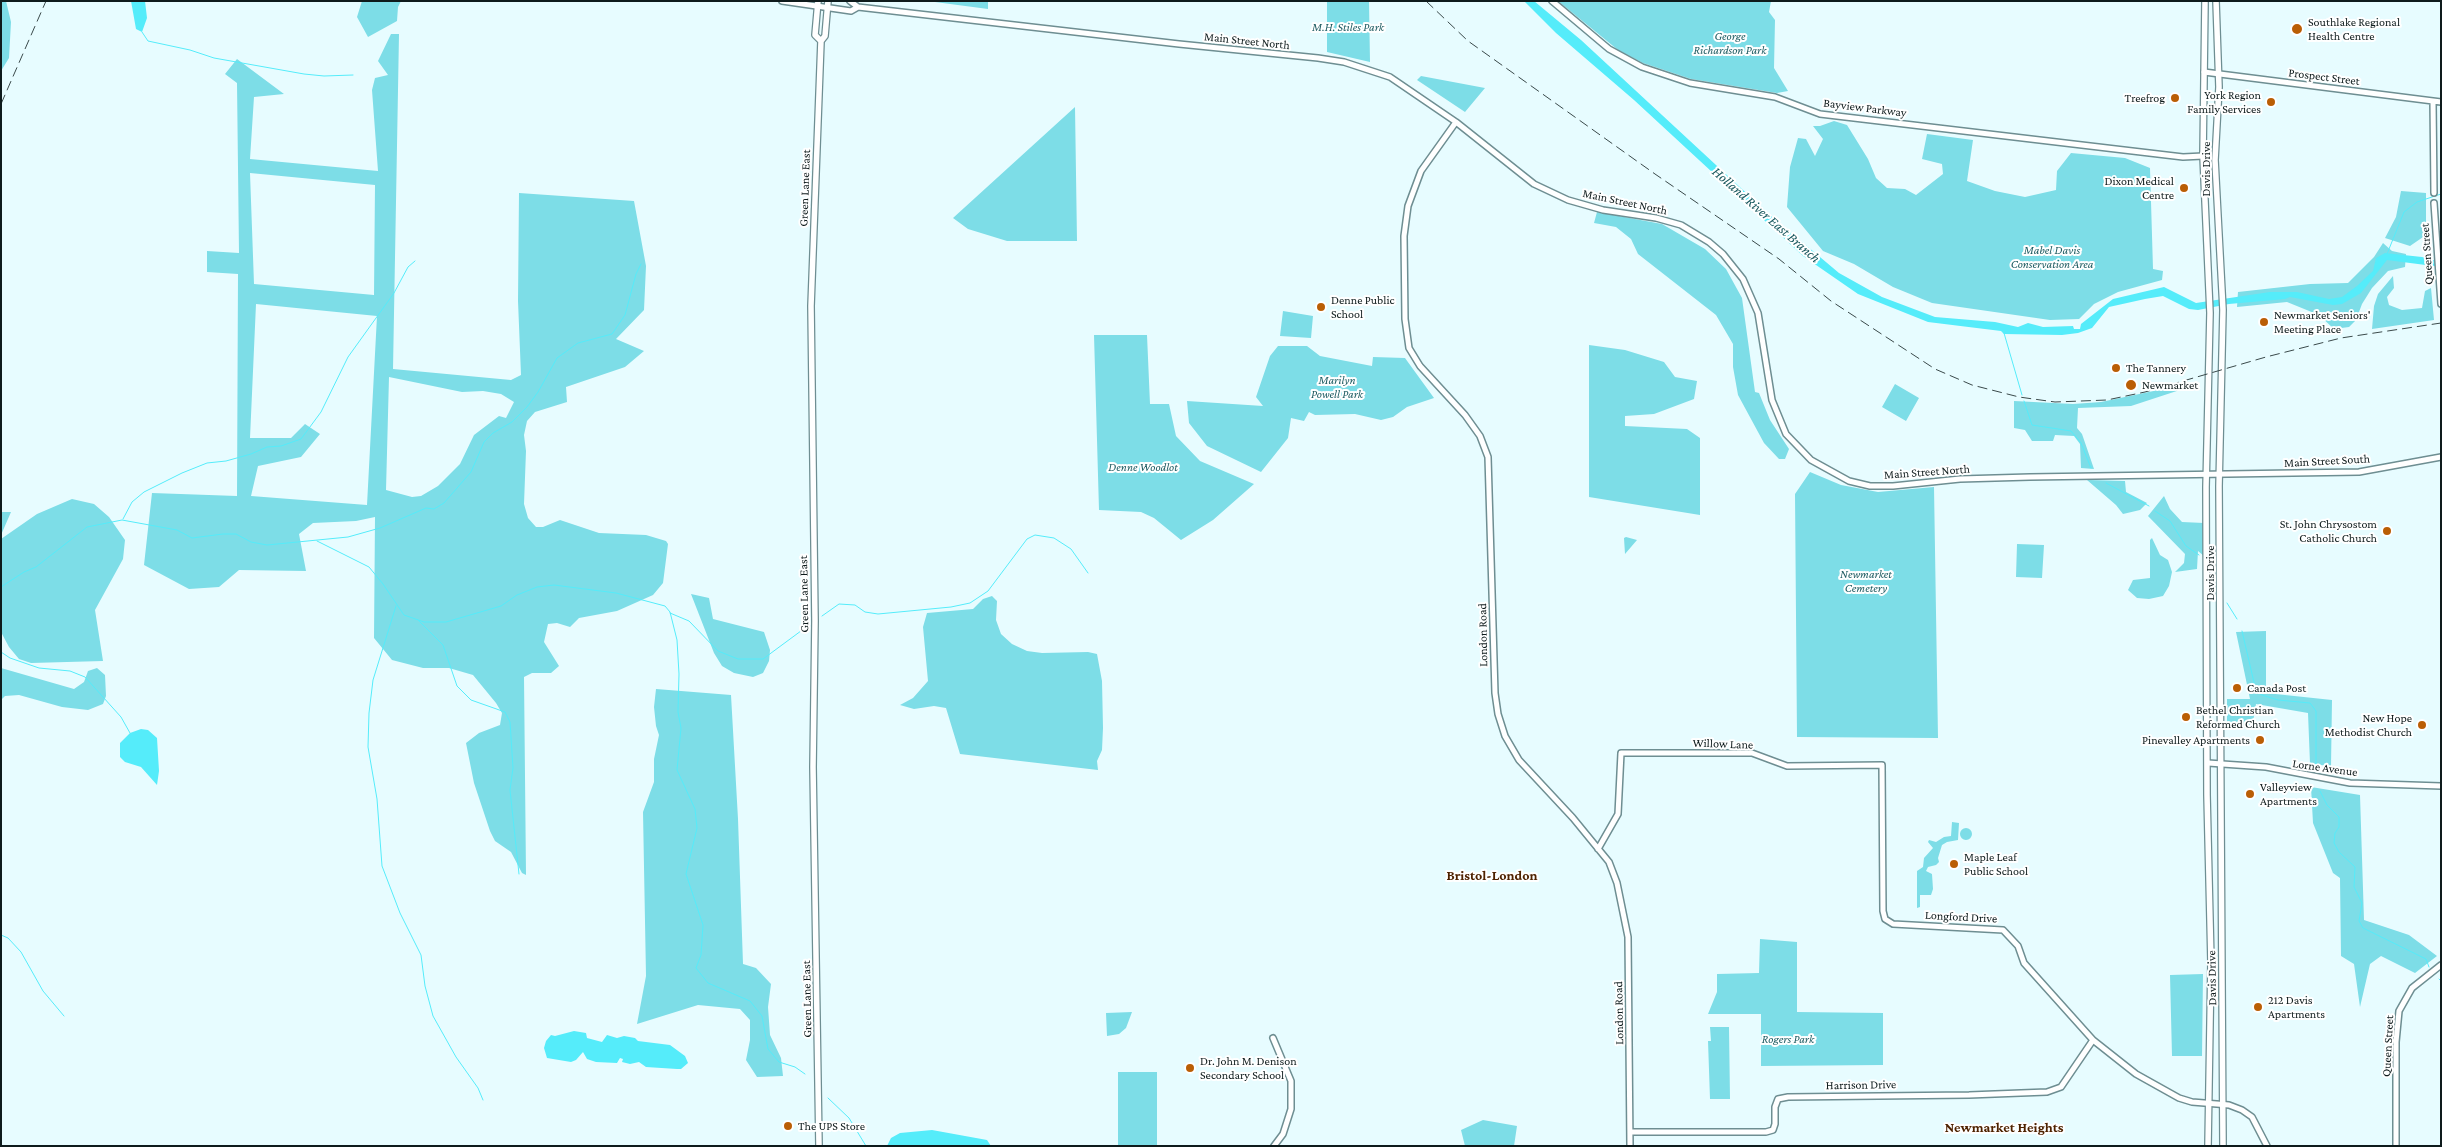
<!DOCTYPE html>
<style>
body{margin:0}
#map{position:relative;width:2442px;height:1147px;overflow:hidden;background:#e7fcff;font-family:"Crimson Pro",serif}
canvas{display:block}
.frame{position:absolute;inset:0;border:2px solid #0e1b1c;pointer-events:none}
</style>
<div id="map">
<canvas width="2442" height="1147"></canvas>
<div class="frame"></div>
</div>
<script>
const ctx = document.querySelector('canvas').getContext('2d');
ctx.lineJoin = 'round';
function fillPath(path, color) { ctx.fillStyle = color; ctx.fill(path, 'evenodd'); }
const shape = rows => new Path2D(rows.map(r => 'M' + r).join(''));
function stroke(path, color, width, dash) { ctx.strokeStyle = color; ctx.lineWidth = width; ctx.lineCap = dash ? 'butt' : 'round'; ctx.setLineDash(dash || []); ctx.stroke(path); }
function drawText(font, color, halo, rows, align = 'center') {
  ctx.font = font + ' "Crimson Pro",serif'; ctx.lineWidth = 4; ctx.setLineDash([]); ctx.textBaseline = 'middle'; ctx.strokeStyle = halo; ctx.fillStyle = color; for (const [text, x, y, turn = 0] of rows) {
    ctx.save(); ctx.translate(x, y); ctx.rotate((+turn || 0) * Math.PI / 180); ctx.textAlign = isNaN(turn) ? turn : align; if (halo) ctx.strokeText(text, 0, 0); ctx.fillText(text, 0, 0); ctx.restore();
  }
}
fillPath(shape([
 [1,1,6,1,11,22,9,58,1,71],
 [362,1,401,1,398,7,397,21,368,37,357,17],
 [988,1,988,9,935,2,935,1],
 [1327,1,1369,1,1370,62,1327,52],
 [1558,1,1771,1,1769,12,1775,20,1774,68,1788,91,1777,93,1691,79,1643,63,1618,50],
 [391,34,399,34,393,369,511,380,521,375,518,301,519,193,634,201,646,266,644,310,616,339,644,351,625,367,566,387,567,402,535,412,527,421,524,435,526,451,524,504,528,518,536,527,543,527,560,520,599,533,646,535,666,541,668,544,663,583,653,595,617,611,579,618,570,627,557,623,548,624,544,642,559,666,551,673,532,673,524,677,526,875,522,873,511,852,495,841,490,831,474,783,466,743,479,733,500,725,502,713,496,703,473,675,449,668,423,668,392,660,374,638,375,517,356,521,313,523,299,534,306,571,239,570,219,587,189,589,144,565,152,493,237,496,238,274,207,272,207,251,239,253,237,83,225,74,237,59,284,94,254,97,250,159,378,171,372,90,375,78,388,75,378,61],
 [250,173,375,185,374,295,254,284],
 [256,304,377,316,367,505,251,496,258,466,301,457,320,434,305,424,291,438,250,438],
 [389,377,462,392,483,391,501,394,514,402,506,418,499,416,474,435,460,464,438,486,421,496,412,497,386,490],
 [1421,76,1485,88,1465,112,1417,80],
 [1075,107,1077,241,1007,241,968,229,953,218],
 [1834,121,1847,125,1868,159,1876,178,1887,188,1905,189,1916,195,1943,174,1942,164,1922,159,1927,134,1973,140,1967,181,1995,191,2025,197,2056,190,2057,171,2071,153,2125,158,2150,168,2153,269,2163,271,2162,280,2118,292,2094,304,2079,319,2050,320,1932,303,1893,287,1854,264,1823,251,1787,207,1790,167,1798,138,1806,139,1815,156,1823,139,1813,126,1820,126],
 [2401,191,2426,193,2426,235,2410,246,2385,238,2396,217],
 [1597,212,1662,224,1705,249,1726,269,1742,298,1755,392,1759,393,1770,420,1789,449,1785,459,1779,459,1764,443,1738,395,1733,367,1733,344,1716,315,1638,254,1631,239,1616,227,1594,223],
 [2383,243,2392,251,2406,254,2405,267,2388,271,2372,288,2362,304,2356,320,2349,327,2334,329,2319,315,2287,302,2237,307,2238,292,2310,284,2348,283,2374,257],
 [2393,276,2394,288,2387,297,2389,305,2402,310,2422,308,2425,291,2431,288,2434,320,2372,329,2374,306,2378,294],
 [1283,311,1313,316,1311,338,1280,336],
 [1094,335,1147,335,1150,404,1169,404,1176,436,1200,461,1254,484,1213,520,1181,540,1154,518,1141,512,1099,510],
 [1589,345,1625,350,1664,362,1675,377,1697,381,1694,399,1654,414,1625,416,1625,426,1687,429,1700,438,1700,515,1589,497],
 [1278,346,1307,346,1320,356,1372,366,1373,357,1405,358,1434,398,1407,407,1393,417,1381,420,1355,414,1315,415,1309,412,1304,421,1291,418,1288,438,1261,472,1207,446,1189,423,1187,401,1263,406,1256,397,1270,356],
 [1895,384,1919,398,1906,421,1882,407],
 [2187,384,2189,387,2131,406,2078,408,2077,428,2082,434,2094,469,2081,468,2080,444,2074,436,2055,435,2053,441,2032,441,2025,430,2014,428,2014,401,2073,404,2101,402],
 [1810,472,1841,485,1878,492,1934,487,1938,738,1797,737,1795,494],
 [2087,480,2125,481,2126,492,2147,503,2140,510,2123,514,2116,505],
 [2164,496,2170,509,2182,522,2204,523,2204,556,2198,551,2197,569,2175,572,2184,563,2185,554,2148,516],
 [72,499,94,504,109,517,125,540,123,559,95,610,103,661,31,663,19,659,9,647,1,632,1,539,37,514],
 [1,512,11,512,1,535],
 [1626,537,1637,540,1625,554,1624,538],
 [2152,538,2160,555,2168,560,2172,572,2169,586,2163,596,2149,599,2137,598,2128,590,2133,580,2150,578,2150,540],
 [2017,544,2044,545,2042,578,2016,577],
 [691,594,709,598,713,619,764,632,770,650,769,661,763,673,753,677,734,673,722,666,714,653],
 [992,596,997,601,996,620,1001,634,1012,644,1027,651,1042,653,1088,652,1097,654,1102,681,1103,728,1102,750,1097,761,1098,770,960,754,946,708,934,706,914,709,900,705,913,698,928,681,923,627,927,613,973,609,983,599],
 [2266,631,2266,693,2332,700,2331,766,2310,764,2308,713,2256,704,2252,728,2227,728,2227,699,2250,699,2236,632],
 [1,668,74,689,84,682,88,671,97,668,105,675,106,696,103,704,88,710,62,707,19,695,5,696,1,700],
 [656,689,731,695,738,819,743,964,756,968,771,984,768,1007,770,1035,781,1058,783,1076,757,1077,746,1060,750,1040,750,1020,740,1009,698,1005,637,1024,646,976,643,812,654,782,654,759,659,735,656,726,654,707],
 [2311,787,2360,795,2364,920,2409,935,2437,956,2415,973,2381,956,2370,964,2360,1007,2354,964,2341,956,2340,878,2333,873,2313,823],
 [1952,822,1959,823,1958,840,1947,842,1942,845,1938,858,1939,862,1936,865,1928,867,1926,871,1932,874,1933,889,1931,895,1920,895,1920,907,1917,908,1917,871,1923,867,1924,858,1933,848,1928,842,1929,840,1936,842,1944,837,1951,836],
 '1960 834a6 6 0 1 1 12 0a6 6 0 1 1-12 0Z',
 [1760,939,1797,942,1797,1012,1883,1013,1883,1065,1761,1066,1761,1014,1708,1014,1717,992,1717,974,1759,973],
 [2203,974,2202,1056,2172,1056,2170,975],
 [1132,1012,1126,1028,1119,1034,1107,1036,1106,1013],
 [1710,1027,1729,1027,1730,1099,1710,1099,1708,1041,1711,1041],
 [1118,1072,1157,1072,1157,1146,1118,1146],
 [1483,1120,1517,1126,1514,1146,1465,1146,1461,1130]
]), '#7ddde7');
fillPath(shape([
 [131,1,145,1,147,18,142,32,136,29],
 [1524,1,1534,1,1581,40,1770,215,1839,273,1882,297,1935,317,1995,322,2018,327,2028,323,2043,327,2073,326,2074,329,2080,329,2081,324,2113,299,2164,287,2196,303,2270,292,2297,292,2329,299,2342,297,2357,286,2373,271,2376,258,2385,253,2422,257,2441,262,2441,267,2387,260,2361,293,2342,304,2333,305,2290,297,2285,299,2229,304,2198,310,2189,309,2163,296,2145,299,2109,307,2092,328,2078,333,2062,335,2004,334,2001,331,1928,322,1858,294,1803,256,1634,100,1556,33],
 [141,729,148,730,157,738,159,771,157,785,141,767,125,762,120,757,120,743,130,733],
 [574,1031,586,1033,587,1038,602,1042,607,1035,617,1038,624,1036,635,1038,638,1041,670,1045,685,1056,688,1063,681,1069,677,1069,646,1067,639,1062,630,1064,622,1062,623,1059,620,1058,617,1063,596,1062,587,1059,583,1052,576,1060,571,1062,547,1058,544,1048,546,1041,551,1035,555,1036],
 [932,1130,987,1140,991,1146,887,1146,891,1138,900,1133]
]), '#55ecfa');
stroke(shape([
 [142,32,148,41,190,50,214,58,304,74,324,76,353,75],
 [2387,254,2404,212,2417,202,2441,194],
 [2004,333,2022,395],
 [2024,401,2032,425,2071,431,2081,443,2091,468],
 [2106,483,2149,506],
 [2155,511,2170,521,2186,546,2199,555],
 [123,519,132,502,144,492,182,473,207,463,226,461,251,454,267,447,281,446,301,439,321,412,348,357,394,293,408,267,415,261],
 [317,541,369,567,383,584,404,615,424,622,446,622,501,606,517,595,537,587,554,585,616,593,665,606,670,612,677,640,679,674,678,712,681,728,677,770,695,809,697,828,686,874,703,925,701,955,696,968,708,983,750,1001,762,1016,768,1049,779,1062,795,1067,805,1074],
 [1,587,24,572,36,567,87,527,122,520,177,530,192,538,223,534,236,534,251,542,267,545,348,537,380,528,426,508,434,509,444,503,471,472,484,442,493,433,512,422,527,407,538,392,557,358,578,343,612,334,625,315,636,274,641,264],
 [2227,603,2237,619],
 [396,606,373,680,369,713,368,747,377,799,382,866,400,913,421,955,425,986,433,1016,456,1057,478,1088,483,1100],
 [670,613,689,621,718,651,738,659,763,659,809,625],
 [822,616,839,604,855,605,865,612,878,614,951,607,970,603,988,591,1027,539,1035,535,1054,538,1071,549,1088,573],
 [418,620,443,645,457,686,471,700,505,712,510,722,513,768,510,790,519,874],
 [2242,631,2256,691,2262,695,2278,700,2310,703,2316,711,2316,765],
 [1,652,10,658,39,668,70,671,85,677,121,717,130,733],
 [2320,791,2327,805,2339,817,2339,827,2335,833,2334,843,2339,852,2355,867,2354,887,2362,903,2359,921,2363,928,2426,959,2429,967],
 [1,935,8,938,21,952,43,991,64,1016],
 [2439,979,2441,981],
 [828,1098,849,1118,866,1146]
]), '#55ecfa', 1);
const secondary = shape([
 [782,1,851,11,858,7],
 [850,1,858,7,1179,44,1318,58,1344,62,1390,77,1456,122,1534,184,1568,200,1603,210,1656,218,1681,225,1709,242,1723,254,1743,279,1758,313,1772,400,1786,434,1811,460,1849,481,1870,486,1893,486,1960,479,2030,477,2359,472,2441,457],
 [1552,1,1609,49,1642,67,1690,83,1775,97,1820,114,2183,157,2203,156],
 [2204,72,2441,102],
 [2433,101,2434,193],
 [1456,122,1421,171,1408,206,1404,236,1405,319,1409,348,1420,366,1465,415,1480,436,1488,457,1495,693,1498,714,1505,736,1519,760,1573,818,1609,862,1617,883,1628,937,1630,1146],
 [2434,203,2441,304],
 [2208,763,2266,767,2350,783,2441,786],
 [1598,849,1618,814,1621,753,1752,753,1787,766,1882,765,1883,911,1885,919,1893,924,2003,930,2018,946,2024,963,2093,1040,2136,1074,2179,1098,2192,1102,2229,1105,2242,1110,2252,1117,2267,1146],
 [1273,1038,1291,1081,1291,1109,1283,1134,1274,1146],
 [1630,1132,1766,1132,1773,1130,1775,1124,1775,1107,1778,1099,1788,1097,1969,1095,2047,1092,2061,1087,2093,1040],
 [2396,1146,2396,1042,2399,1011,2412,988,2441,965]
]);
const primary = shape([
 [818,1,815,35,821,41],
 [2205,1,2203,156,2210,313,2206,487,2207,795,2211,962,2208,1146],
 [2216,1,2219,87,2215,160,2223,310,2219,486,2223,1146],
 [819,1146,813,767,815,621,811,306,821,41,825,36,828,1]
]);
stroke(secondary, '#6e8e92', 8);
stroke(primary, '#6e8e92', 8);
stroke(secondary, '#fff', 5);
stroke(primary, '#fff', 5.5);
stroke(shape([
 [1426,1,1468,41,1655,174,1779,259,1831,301,1935,369,1972,385,2019,397,2055,402,2107,400,2145,392,2266,357,2341,338,2441,323],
 [1,104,46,1]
]), '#3a494a', 1, [10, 5]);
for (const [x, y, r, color] of [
 [2297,29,6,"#ba5e05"],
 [2175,98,5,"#ba5e05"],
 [2271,102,5,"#ba5e05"],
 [2184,188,5,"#ba5e05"],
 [1321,307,5,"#ba5e05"],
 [2264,322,5,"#ba5e05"],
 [2116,368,5,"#ba5e05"],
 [2131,385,6,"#ba5e05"],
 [2387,531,5,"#ba5e05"],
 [2237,688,5,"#ba5e05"],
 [2186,717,5,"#ba5e05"],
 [2422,725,5,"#ba5e05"],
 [2260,740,5,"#ba5e05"],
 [2250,794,5,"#ba5e05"],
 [1954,864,5,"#ba5e05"],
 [2258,1007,5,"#ba5e05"],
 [1190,1068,5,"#ba5e05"],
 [788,1126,5,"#ba5e05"]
]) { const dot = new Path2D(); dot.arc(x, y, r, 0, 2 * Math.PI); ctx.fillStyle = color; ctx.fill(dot); stroke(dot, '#fff', 2); }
drawText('12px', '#0e1b1c', '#fff', [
 ["Southlake Regional",2308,22],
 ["Health Centre",2308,36],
 ["York Region",2261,95,"right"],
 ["Family Services",2261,109,"right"],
 ["Treefrog",2165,98,"right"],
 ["Dixon Medical",2174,181,"right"],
 ["Centre",2174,195,"right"],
 ["Denne Public",1331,300],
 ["School",1331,314],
 ["Newmarket Seniors'",2274,315],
 ["Meeting Place",2274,329],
 ["The Tannery",2126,368],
 ["Newmarket",2142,385],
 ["St. John Chrysostom",2377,524,"right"],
 ["Catholic Church",2377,538,"right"],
 ["Canada Post",2247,688],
 ["Bethel Christian",2196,710],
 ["Reformed Church",2196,724],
 ["New Hope",2412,718,"right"],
 ["Methodist Church",2412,732,"right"],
 ["Pinevalley Apartments",2250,740,"right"],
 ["Valleyview",2260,787],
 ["Apartments",2260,801],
 ["Maple Leaf",1964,857],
 ["Public School",1964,871],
 ["212 Davis",2268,1000],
 ["Apartments",2268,1014],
 ["Dr. John M. Denison",1200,1061],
 ["Secondary School",1200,1075],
 ["The UPS Store",798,1126]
], 'left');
drawText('italic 12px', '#1d5b61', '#fff', [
 ["M.H. Stiles Park",1348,27],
 ["George",1730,36],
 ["Richardson Park",1730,50],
 ["Mabel Davis",2052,250],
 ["Conservation Area",2052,264],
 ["Marilyn",1337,380],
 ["Powell Park",1337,394],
 ["Denne Woodlot",1143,467],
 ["Newmarket",1866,574],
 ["Cemetery",1866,588],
 ["Rogers Park",1788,1039]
]);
drawText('12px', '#0e1b1c', '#fff', [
 ["Main Street North",1247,41,6],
 ["Prospect Street",2324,77,7],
 ["Bayview Parkway",1865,108,7],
 ["Davis Drive",2206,169,-90],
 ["Green Lane East",805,188,-88],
 ["Main Street North",1625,202,12],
 ["Queen Street",2427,254,-94],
 ["Main Street South",2327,461,-3],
 ["Main Street North",1927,472,-4],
 ["Davis Drive",2210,573,-90],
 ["Green Lane East",804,594,-91],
 ["London Road",1483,635,-91],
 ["Willow Lane",1723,744,2],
 ["Lorne Avenue",2325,768,8],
 ["Longford Drive",1961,917,3],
 ["Davis Drive",2212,978,-91],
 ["Green Lane East",807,999,-91],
 ["London Road",1619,1013,-91],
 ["Queen Street",2388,1046,-87],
 ["Harrison Drive",1861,1085,-1]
]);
drawText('italic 14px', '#16565c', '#fff', [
 ["Holland River East Branch",1766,215,41]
]);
drawText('bold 14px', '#4e2200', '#fff', [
 ["Bristol-London",1492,876],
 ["Newmarket Heights",2004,1128]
]);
</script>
